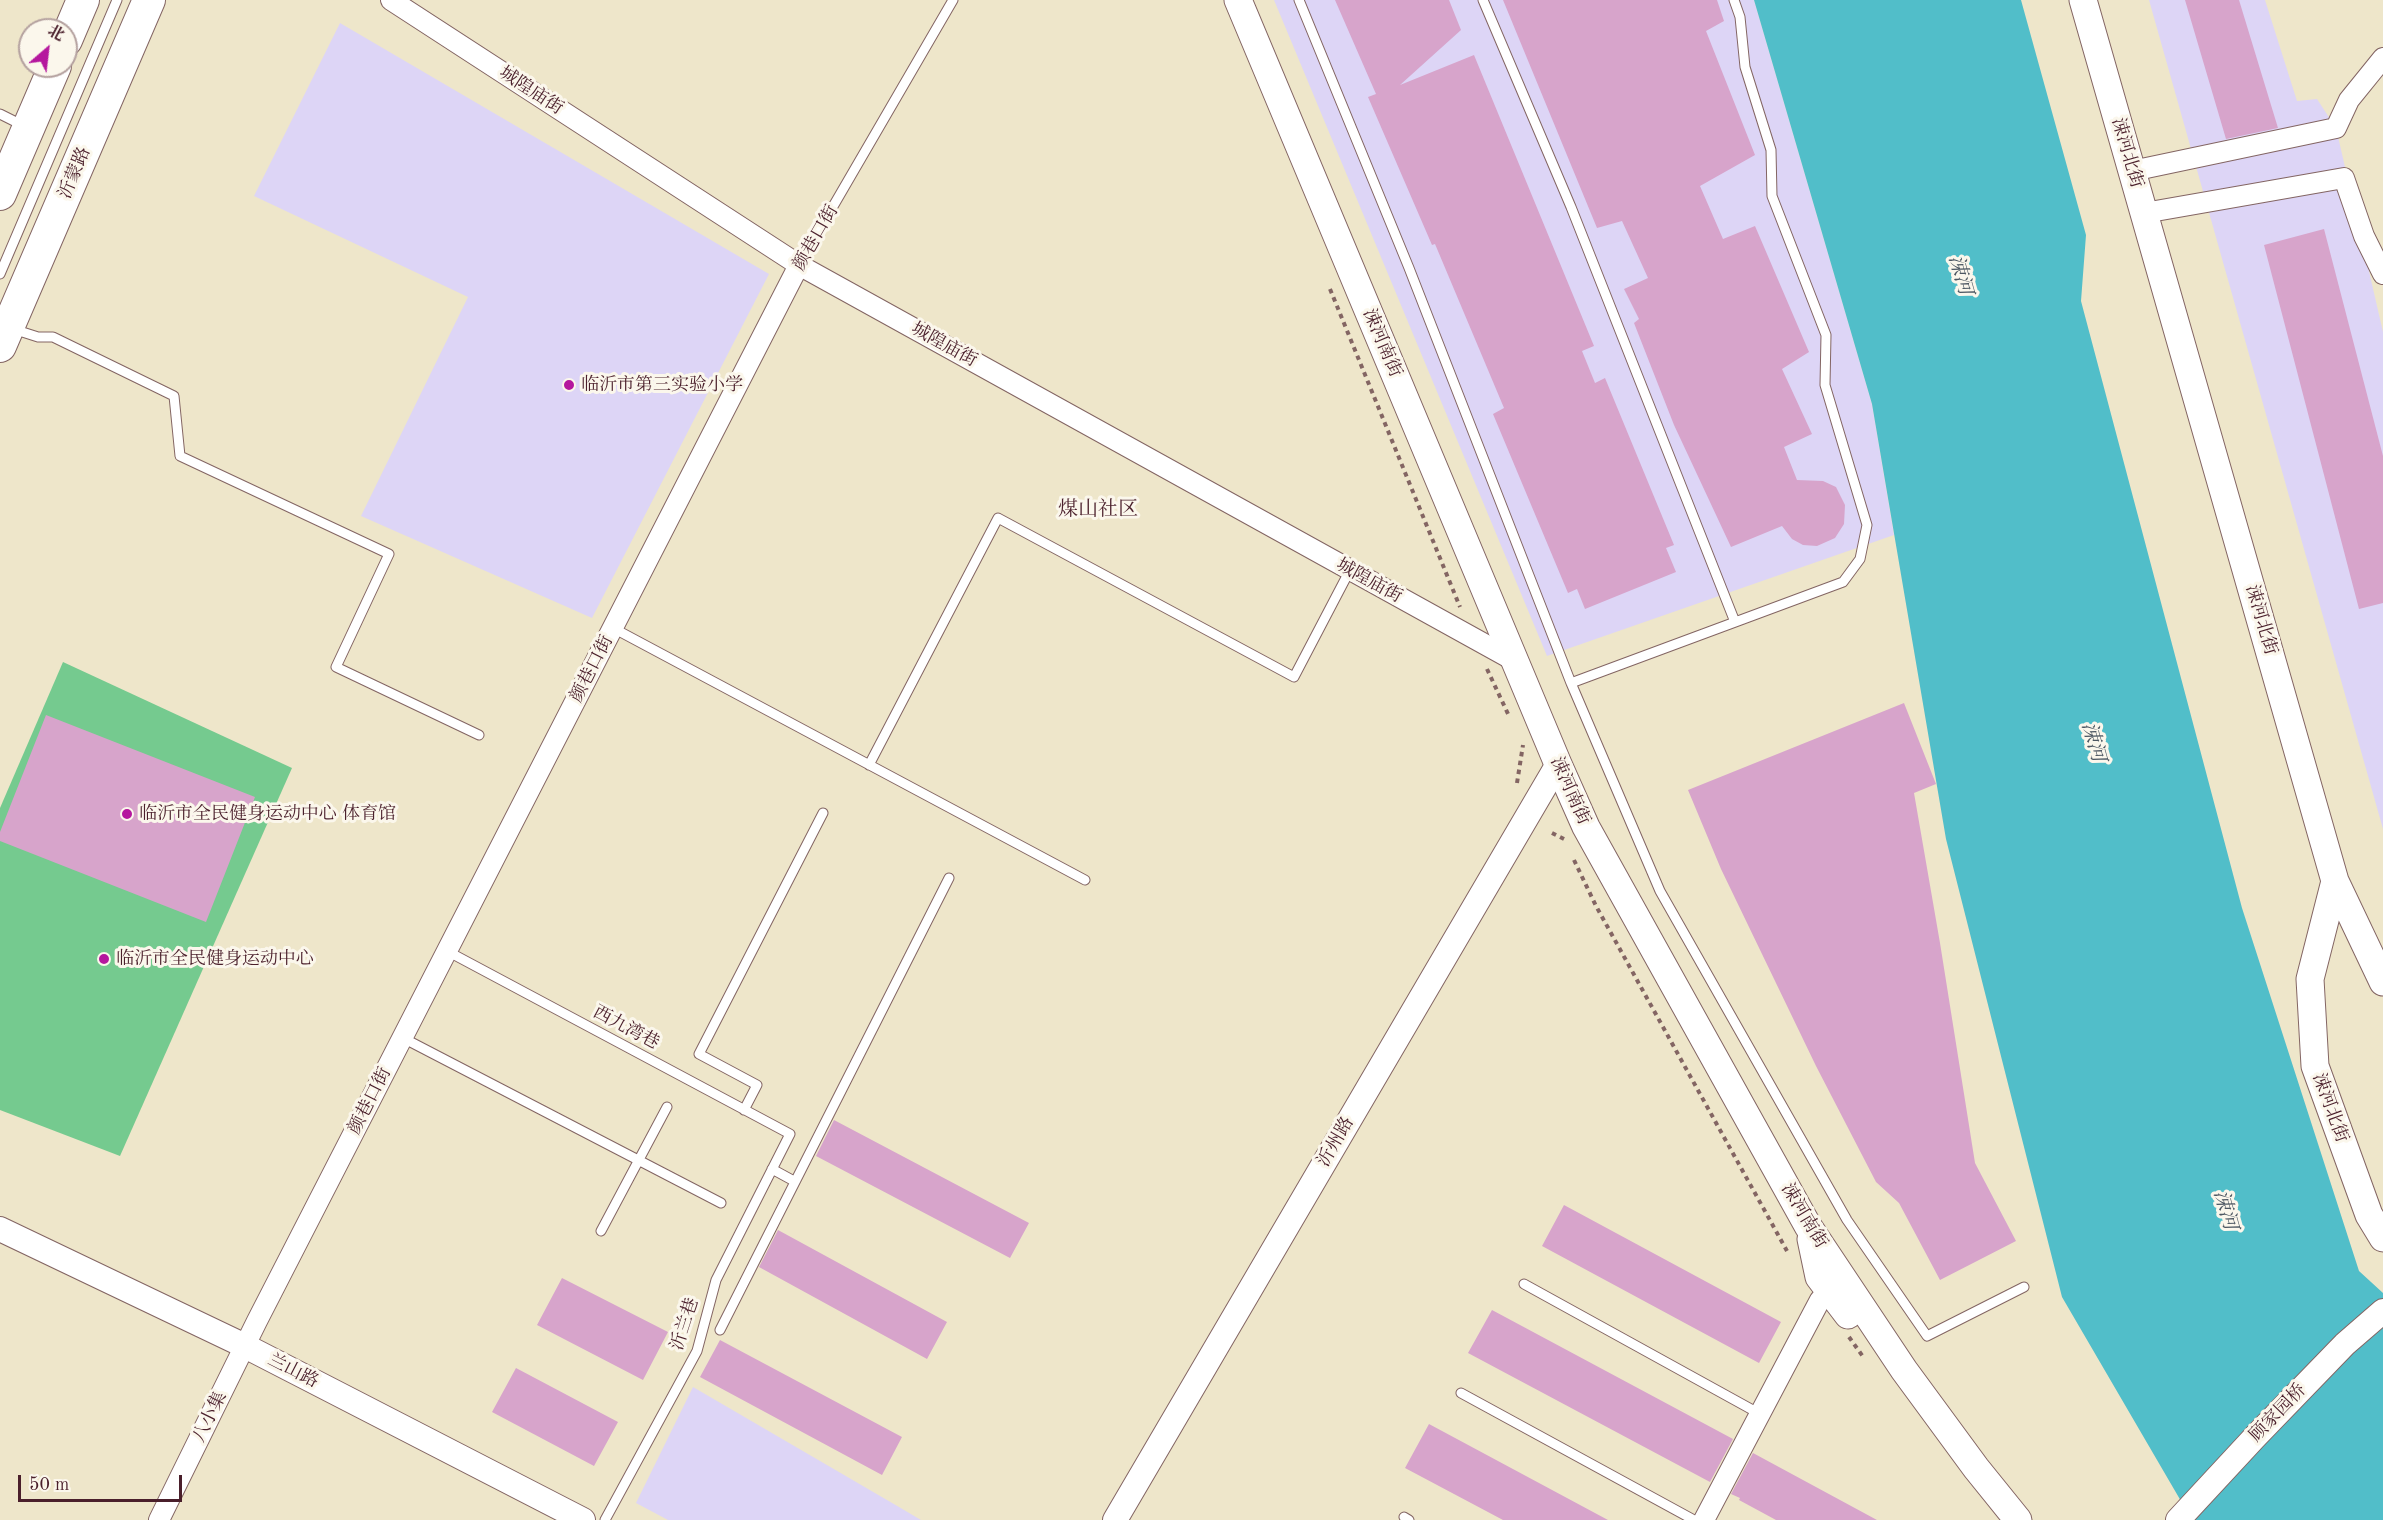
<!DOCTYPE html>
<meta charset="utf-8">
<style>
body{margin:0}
#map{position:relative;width:2383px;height:1520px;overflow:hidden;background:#eee6ca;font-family:"Old Standard TT","Noto Serif SC",serif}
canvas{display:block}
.north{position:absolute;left:18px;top:18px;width:60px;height:60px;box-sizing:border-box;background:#fbf7ec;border:2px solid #b4a19f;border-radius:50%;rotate:28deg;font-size:16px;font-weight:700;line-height:24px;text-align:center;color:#4a1f2b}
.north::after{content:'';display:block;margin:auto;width:21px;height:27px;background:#b5179e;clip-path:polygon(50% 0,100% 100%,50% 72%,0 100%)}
.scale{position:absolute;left:18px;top:1475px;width:164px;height:27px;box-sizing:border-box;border:3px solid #4a1f2b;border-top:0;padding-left:8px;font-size:18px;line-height:21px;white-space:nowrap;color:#4a1f2b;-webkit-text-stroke:4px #fbf7ec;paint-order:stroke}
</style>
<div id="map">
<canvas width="2383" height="1520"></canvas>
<div class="north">北</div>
<div class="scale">50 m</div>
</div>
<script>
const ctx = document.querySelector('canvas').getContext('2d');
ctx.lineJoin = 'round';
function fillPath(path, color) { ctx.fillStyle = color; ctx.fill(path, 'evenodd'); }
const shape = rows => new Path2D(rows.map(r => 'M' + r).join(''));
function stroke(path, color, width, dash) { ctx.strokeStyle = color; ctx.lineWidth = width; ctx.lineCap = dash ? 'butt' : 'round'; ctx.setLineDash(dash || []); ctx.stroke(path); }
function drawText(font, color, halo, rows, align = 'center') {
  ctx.font = font + ' "Old Standard TT","Noto Serif SC",serif'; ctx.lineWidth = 6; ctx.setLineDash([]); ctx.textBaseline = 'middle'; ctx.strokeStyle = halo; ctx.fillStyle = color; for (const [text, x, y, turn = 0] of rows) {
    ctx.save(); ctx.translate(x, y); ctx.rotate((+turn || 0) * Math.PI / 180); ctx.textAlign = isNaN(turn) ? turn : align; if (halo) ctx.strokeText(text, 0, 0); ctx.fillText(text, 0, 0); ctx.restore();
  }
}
fillPath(shape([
 [1274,0,1754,0,1872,404,1894,535,1547,656],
 [2149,0,2265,0,2297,101,2317,99,2336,128,2383,332,2383,829],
 [340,23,769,274,592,618,361,516,468,297,254,196],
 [693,1387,899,1507,921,1520,668,1520,636,1503]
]), '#ddd5f6');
fillPath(shape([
 [63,662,292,768,120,1156,0,1110,0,808]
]), '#75ca8f');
fillPath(shape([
 [1754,0,2021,0,2086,235,2081,301,2242,908,2359,1271,2383,1293,2383,1520,2192,1520,2062,1297,1946,839,1872,404]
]), '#51bec9');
fillPath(shape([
 [1335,0,1449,0,1461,30,1400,85,1474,55,1594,346,1582,351,1595,383,1605,378,1674,545,1666,548,1676,572,1585,609,1577,589,1568,593,1493,414,1504,408,1435,244,1432,245,1368,97,1376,94],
 [1503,0,1717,0,1724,21,1706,31,1755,155,1700,186,1723,239,1755,226,1809,352,1782,369,1812,434,1784,447,1797,480,1823,481,1836,487,1845,505,1844,524,1835,538,1817,546,1803,545,1792,539,1782,526,1731,547,1674,425,1634,323,1639,319,1624,289,1648,278,1622,221,1597,228],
 [2185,0,2239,0,2278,128,2226,139],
 [2324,229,2383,456,2383,603,2359,609,2264,245],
 [1904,703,1936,784,1914,793,1940,943,1975,1163,2016,1241,1940,1280,1899,1203,1876,1182,1816,1066,1721,869,1688,790],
 [46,715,255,797,206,922,0,841,0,832],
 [834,1120,1029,1223,1010,1258,816,1156],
 [1564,1205,1781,1322,1759,1363,1542,1246],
 [778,1230,947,1322,927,1359,759,1267],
 [562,1278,668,1332,643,1380,537,1325],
 [1492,1310,1733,1439,1710,1482,1468,1353],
 [720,1340,902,1437,882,1475,700,1377],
 [516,1368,618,1422,594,1466,492,1412],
 [1429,1424,1608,1520,1503,1520,1405,1468],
 [1753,1453,1877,1520,1776,1520,1739,1500,1740,1498,1731,1494]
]), '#d7a4cb');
const service = shape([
 [1299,0,1409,268,1571,683,1660,891,1847,1220,1927,1336,2024,1287],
 [1483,0,1571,207,1735,622],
 [0,114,24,126],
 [799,265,953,0],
 [0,274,117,0],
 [13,329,38,337,53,337,174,396,180,456,389,554,336,667,479,735],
 [613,628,1085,880],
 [1571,683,1843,582,1860,559,1867,525,1825,385,1826,335,1772,196,1771,150,1745,67,1740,17,1734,0],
 [869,765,998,518,1294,677,1350,570],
 [447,951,790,1134,716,1280,697,1351,605,1520],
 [403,1038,721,1203],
 [744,1110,757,1085,699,1054,823,813],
 [772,1169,794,1181],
 [601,1231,667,1107],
 [1524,1284,1760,1414],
 [720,1330,949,878],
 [1461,1393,1694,1520],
 [1404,1517,1409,1520]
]);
const minor = shape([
 [391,0,799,265,1515,661],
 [2132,171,2336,128,2349,100,2383,58],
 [2144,213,2344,178,2364,236,2383,274],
 [159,1520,257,1321,799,265],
 [1704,1520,1820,1300]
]);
const tertiary = shape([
 [0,1229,245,1346,583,1520],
 [1115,1520,1558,764],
 [2178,1520,2254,1438,2345,1344,2383,1311]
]);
const secondary = shape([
 [1238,0,1558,764,1586,827,1808,1226,1904,1370,1976,1468,2018,1520],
 [2083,0,2335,881,2383,982],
 [2335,881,2310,979,2315,1066,2369,1215,2383,1238],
 [1811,1239,1819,1277,1848,1315]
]);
const primary = shape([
 [66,40,83,0],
 [0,194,55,66],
 [0,346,149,0]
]);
stroke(service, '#836563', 11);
stroke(minor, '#836563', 22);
stroke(tertiary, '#836563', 26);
stroke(secondary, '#836563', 29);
stroke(primary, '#836563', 34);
stroke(shape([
 [1330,289,1460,607],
 [1487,669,1509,716],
 [1517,783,1523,745],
 [1552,833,1564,839],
 [1574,860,1596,906,1787,1251],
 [1849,1337,1864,1358]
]), '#836563', 4, [4.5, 4.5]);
stroke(service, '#fff', 9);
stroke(minor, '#fff', 20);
stroke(tertiary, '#fff', 24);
stroke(secondary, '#fff', 27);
stroke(primary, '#fff', 32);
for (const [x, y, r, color] of [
 [569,385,6,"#b5179e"],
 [127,814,6,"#b5179e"],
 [104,959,6,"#b5179e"]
]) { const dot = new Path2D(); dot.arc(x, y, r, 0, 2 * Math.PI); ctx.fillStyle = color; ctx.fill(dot); stroke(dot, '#fbf7ec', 2); }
drawText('18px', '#4a1f2b', '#fbf7ec', [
 ["城隍庙街",531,91,33],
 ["涑河北街",2127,153,74],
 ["沂蒙路",75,173,-67],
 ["颜巷口街",816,238,-60],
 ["涑河南街",1382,343,67],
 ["城隍庙街",944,345,29],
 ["城隍庙街",1369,581,29],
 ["涑河北街",2261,620,74],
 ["颜巷口街",592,669,-63],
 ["涑河南街",1570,791,66],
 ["西九湾巷",626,1028,28],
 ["颜巷口街",370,1101,-63],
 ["涑河北街",2330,1108,70],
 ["沂州路",1336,1142,-60],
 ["涑河南街",1804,1216,59],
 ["沂兰巷",685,1324,-72],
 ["兰山路",293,1371,27],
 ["顾家园桥",2278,1413,-46],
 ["八小集",210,1417,-64]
]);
drawText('18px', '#4a1f2b', '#fbf7ec', [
 ["临沂市第三实验小学",581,385],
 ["临沂市全民健身运动中心 体育馆",139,814],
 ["临沂市全民健身运动中心",116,959]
], 'left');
drawText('italic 20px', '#4c5762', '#fbf7ec', [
 ["涑河",1960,275,74],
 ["涑河",2093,742,74],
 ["涑河",2225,1210,74]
]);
drawText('20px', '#4a1f2b', '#fbf7ec', [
 ["煤山社区",1098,510]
]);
</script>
